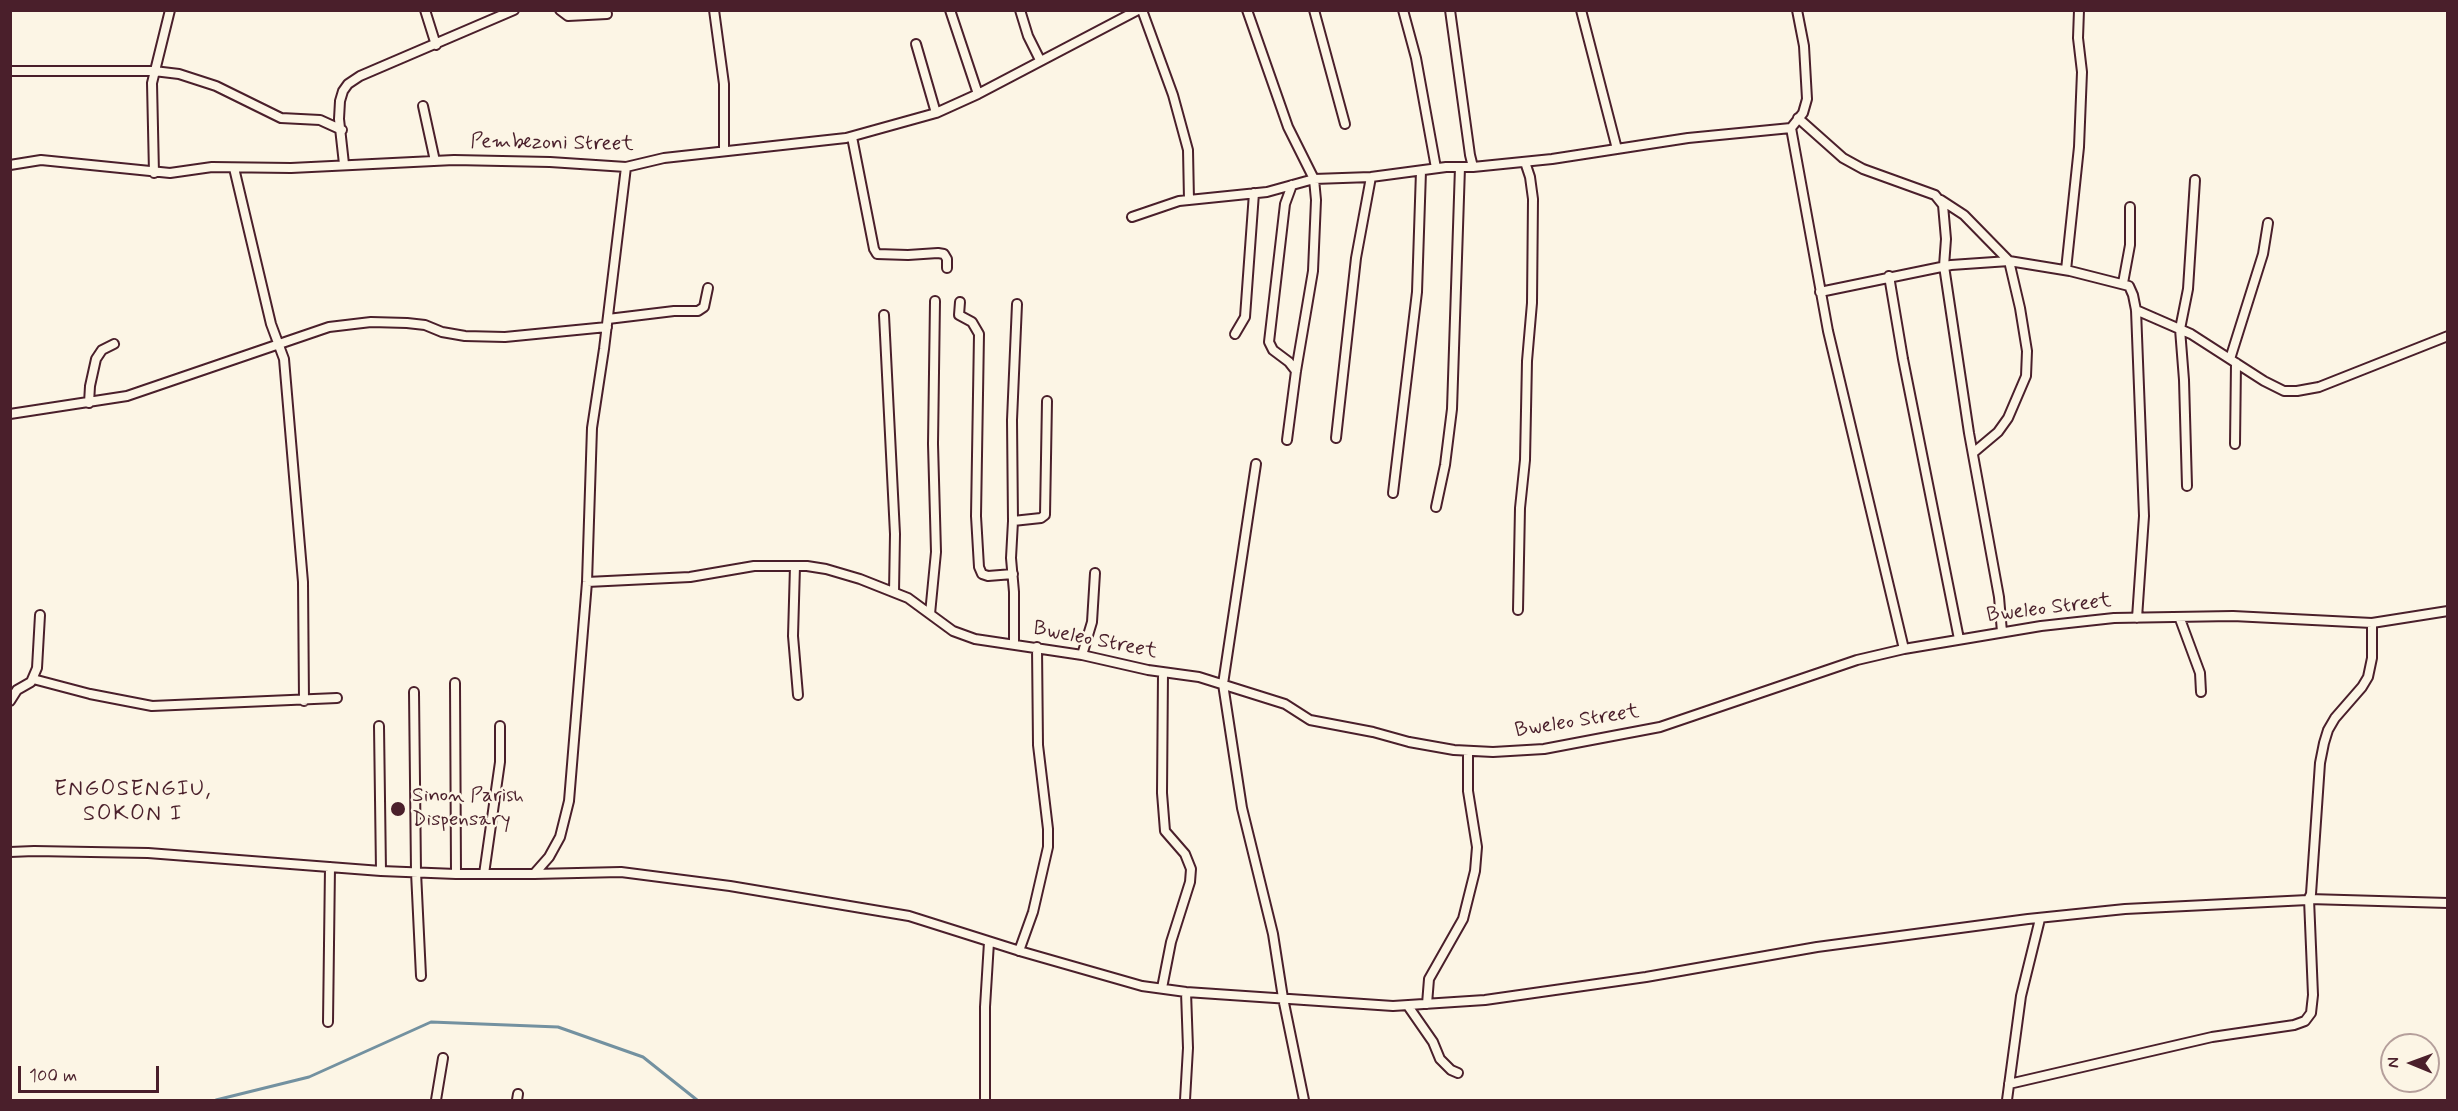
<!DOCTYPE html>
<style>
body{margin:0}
#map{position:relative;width:2458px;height:1111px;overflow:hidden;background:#fcf5e5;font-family:Mynerve,sans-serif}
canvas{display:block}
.frame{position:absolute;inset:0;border:12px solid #4a1f2b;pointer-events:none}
.north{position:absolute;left:2380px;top:1033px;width:60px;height:60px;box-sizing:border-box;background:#fcf5e5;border:2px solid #b59f9b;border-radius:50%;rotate:271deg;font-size:16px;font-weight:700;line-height:24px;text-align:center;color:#4a1f2b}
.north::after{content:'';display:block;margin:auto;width:21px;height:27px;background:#4a1f2b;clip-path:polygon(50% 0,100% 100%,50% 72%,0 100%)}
.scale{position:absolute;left:18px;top:1066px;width:141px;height:27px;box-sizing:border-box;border:3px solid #4a1f2b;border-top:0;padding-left:8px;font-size:18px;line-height:21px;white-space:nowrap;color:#4a1f2b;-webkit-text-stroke:4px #fcf5e5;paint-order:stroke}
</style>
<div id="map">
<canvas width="2458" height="1111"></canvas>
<div class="frame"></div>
<div class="north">N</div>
<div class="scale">100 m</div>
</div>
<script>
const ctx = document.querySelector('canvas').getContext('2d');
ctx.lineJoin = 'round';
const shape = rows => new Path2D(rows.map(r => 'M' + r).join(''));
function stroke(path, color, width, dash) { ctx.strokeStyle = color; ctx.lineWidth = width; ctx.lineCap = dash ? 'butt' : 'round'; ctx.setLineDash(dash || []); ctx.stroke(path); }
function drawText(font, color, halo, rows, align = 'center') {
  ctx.font = font + ' Mynerve,sans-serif'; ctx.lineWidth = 5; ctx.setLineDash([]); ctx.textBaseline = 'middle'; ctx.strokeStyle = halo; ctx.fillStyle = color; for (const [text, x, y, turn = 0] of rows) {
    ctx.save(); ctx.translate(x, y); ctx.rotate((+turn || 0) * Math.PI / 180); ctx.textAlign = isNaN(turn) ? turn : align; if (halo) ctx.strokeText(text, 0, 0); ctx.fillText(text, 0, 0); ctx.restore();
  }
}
stroke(shape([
 [216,1100,309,1077,431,1022,558,1027,643,1057,697,1100]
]), '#7391a0', 3);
const street = shape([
 [425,10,436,45],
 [560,10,568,16,607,14],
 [714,10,724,84,724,151],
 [950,10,978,94],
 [1020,10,1028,36,1040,60],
 [1142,10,1173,95,1188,150,1189,200],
 [1247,10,1288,127,1314,179,1316,200,1313,271,1296,371,1287,440],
 [1314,10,1345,124],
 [1403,10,1416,58,1436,168],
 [1450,10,1470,155,1473,167],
 [1581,10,1617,149],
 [1797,10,1804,46,1807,99,1803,113,1791,128,1828,331,1904,649],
 [916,44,936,113],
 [11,71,154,71,179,74,216,86,281,118,320,120,342,130],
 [423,106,435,161],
 [1798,118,1843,158,1863,169,1935,195,1943,205,1946,239,1944,266,1969,433,1999,597,2002,632],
 [852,137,874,249,877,254,908,255,938,253,944,254,947,259,947,268],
 [344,164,339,119,340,101,343,91,348,84,360,76,514,10],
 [10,165,41,160,170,173,212,167,291,168,454,160,550,162,626,167,664,158,846,138,936,113,978,94,1138,10],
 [234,168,271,324,284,359,303,582,304,701],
 [154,173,152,83,170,10],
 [1292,185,1285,204,1269,342,1273,350,1289,362,1296,371],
 [1941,200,1964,215,2009,261,2020,308,2027,351,2026,376,2008,418,1998,432,1973,453],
 [1132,217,1179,201,1267,192,1314,179,1371,177,1446,167,1473,167,1552,159,1688,138,1791,128],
 [2066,270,2079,147,2082,72,2078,38,2079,10],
 [1889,276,1903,359,1959,639],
 [2123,283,2130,245,2130,207],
 [1820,292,1951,265,2009,261,2070,271,2129,286,2133,295,2136,310,2144,516,2137,618],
 [960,302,959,315,972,322,979,334,976,516,979,567,982,574,988,576,1013,574],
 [2136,310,2191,334,2264,381,2284,391,2297,391,2319,387,2448,336],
 [884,315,895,534,894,592],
 [608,319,674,311,698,311,704,307,708,288],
 [1235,334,1245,317,1254,193],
 [2230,359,2263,254,2268,223],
 [89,403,90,386,96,359,102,350,114,344],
 [10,414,127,396,329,327,371,322,407,323,425,325,442,332,465,336,505,337,607,327],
 [1336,438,1356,258,1371,177],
 [2235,444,2236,363],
 [1256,464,1223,684,1242,808,1273,934,1283,998,1304,1100],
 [2187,486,2184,380,2180,329,2188,289,2195,180],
 [1393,493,1417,292,1421,171],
 [1436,507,1445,465,1452,409,1460,167],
 [1013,521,1041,518,1045,515,1047,401],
 [795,566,793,636,798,695],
 [587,582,690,577,754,566,807,566,826,569,860,579,908,598,953,631,975,639,1082,655,1148,670,1199,677,1285,704,1310,720,1373,732,1409,742,1454,750,1493,752,1544,749,1660,727,1857,660,1904,649,2041,626,2114,618,2233,616,2372,623,2448,611],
 [1518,610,1520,508,1525,460,1527,361,1532,303,1533,199,1530,177,1525,162],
 [930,614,936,552,933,444,935,301],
 [2180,619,2200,673,2201,692],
 [1014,643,1014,592,1011,558,1013,521,1012,420,1017,304],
 [1082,655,1092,622,1095,573],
 [33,679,90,694,152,706,337,698],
 [455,683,456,874],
 [414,692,416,872,421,976],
 [10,701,17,690,31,682,37,668,40,615],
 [379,726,381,871],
 [10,852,34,851,148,853,381,871,456,874,534,874,549,857,560,837,569,801,587,582,592,428,604,349,626,167],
 [484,874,500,762,500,726],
 [534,874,621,872,730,886,909,916,1023,952,1142,986,1186,992,1393,1006,1485,1000,1646,977,1817,947,2028,919,2125,909,2308,900,2311,894,2320,763,2324,743,2328,730,2335,718,2362,687,2368,677,2372,658,2372,623],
 [1019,951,1033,912,1048,847,1048,829,1038,745,1037,647],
 [1162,988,1171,942,1190,882,1191,869,1185,854,1165,831,1162,793,1163,673],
 [1427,1004,1429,979,1463,919,1475,871,1477,847,1468,791,1468,751],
 [1408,1006,1433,1042,1440,1059,1451,1070,1458,1073],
 [328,1022,330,867],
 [2009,1084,2212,1037,2294,1025,2305,1021,2311,1013,2313,995,2309,899,2448,903],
 [436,1100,443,1058],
 [517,1100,518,1094],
 [985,1100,985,1007,989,942],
 [1185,1100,1188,1048,1186,992],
 [2007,1100,2021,996,2040,919]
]);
stroke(street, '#4a1f2b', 12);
stroke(street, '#fcf5e5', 8);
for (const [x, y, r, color] of [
 [398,809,8,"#4a1f2b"]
]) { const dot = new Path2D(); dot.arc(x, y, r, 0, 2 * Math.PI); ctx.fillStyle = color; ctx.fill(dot); stroke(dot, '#fcf5e5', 2); }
drawText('21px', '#4a1f2b', '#fcf5e5', [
 ["Pembezoni Street",552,144,1],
 ["Bweleo Street",2049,609,-7],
 ["Bweleo Street",1095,641,11],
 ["Bweleo Street",1577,722,-9]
]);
drawText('21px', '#4a1f2b', '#fcf5e5', [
 ["Sinon Parish",412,797],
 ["Dispensary",412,821]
], 'left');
ctx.letterSpacing = '1.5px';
drawText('22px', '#4a1f2b', '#fcf5e5', [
 ["ENGOSENGIU,",133,790],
 ["SOKON I",133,815]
]);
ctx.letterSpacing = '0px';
</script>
